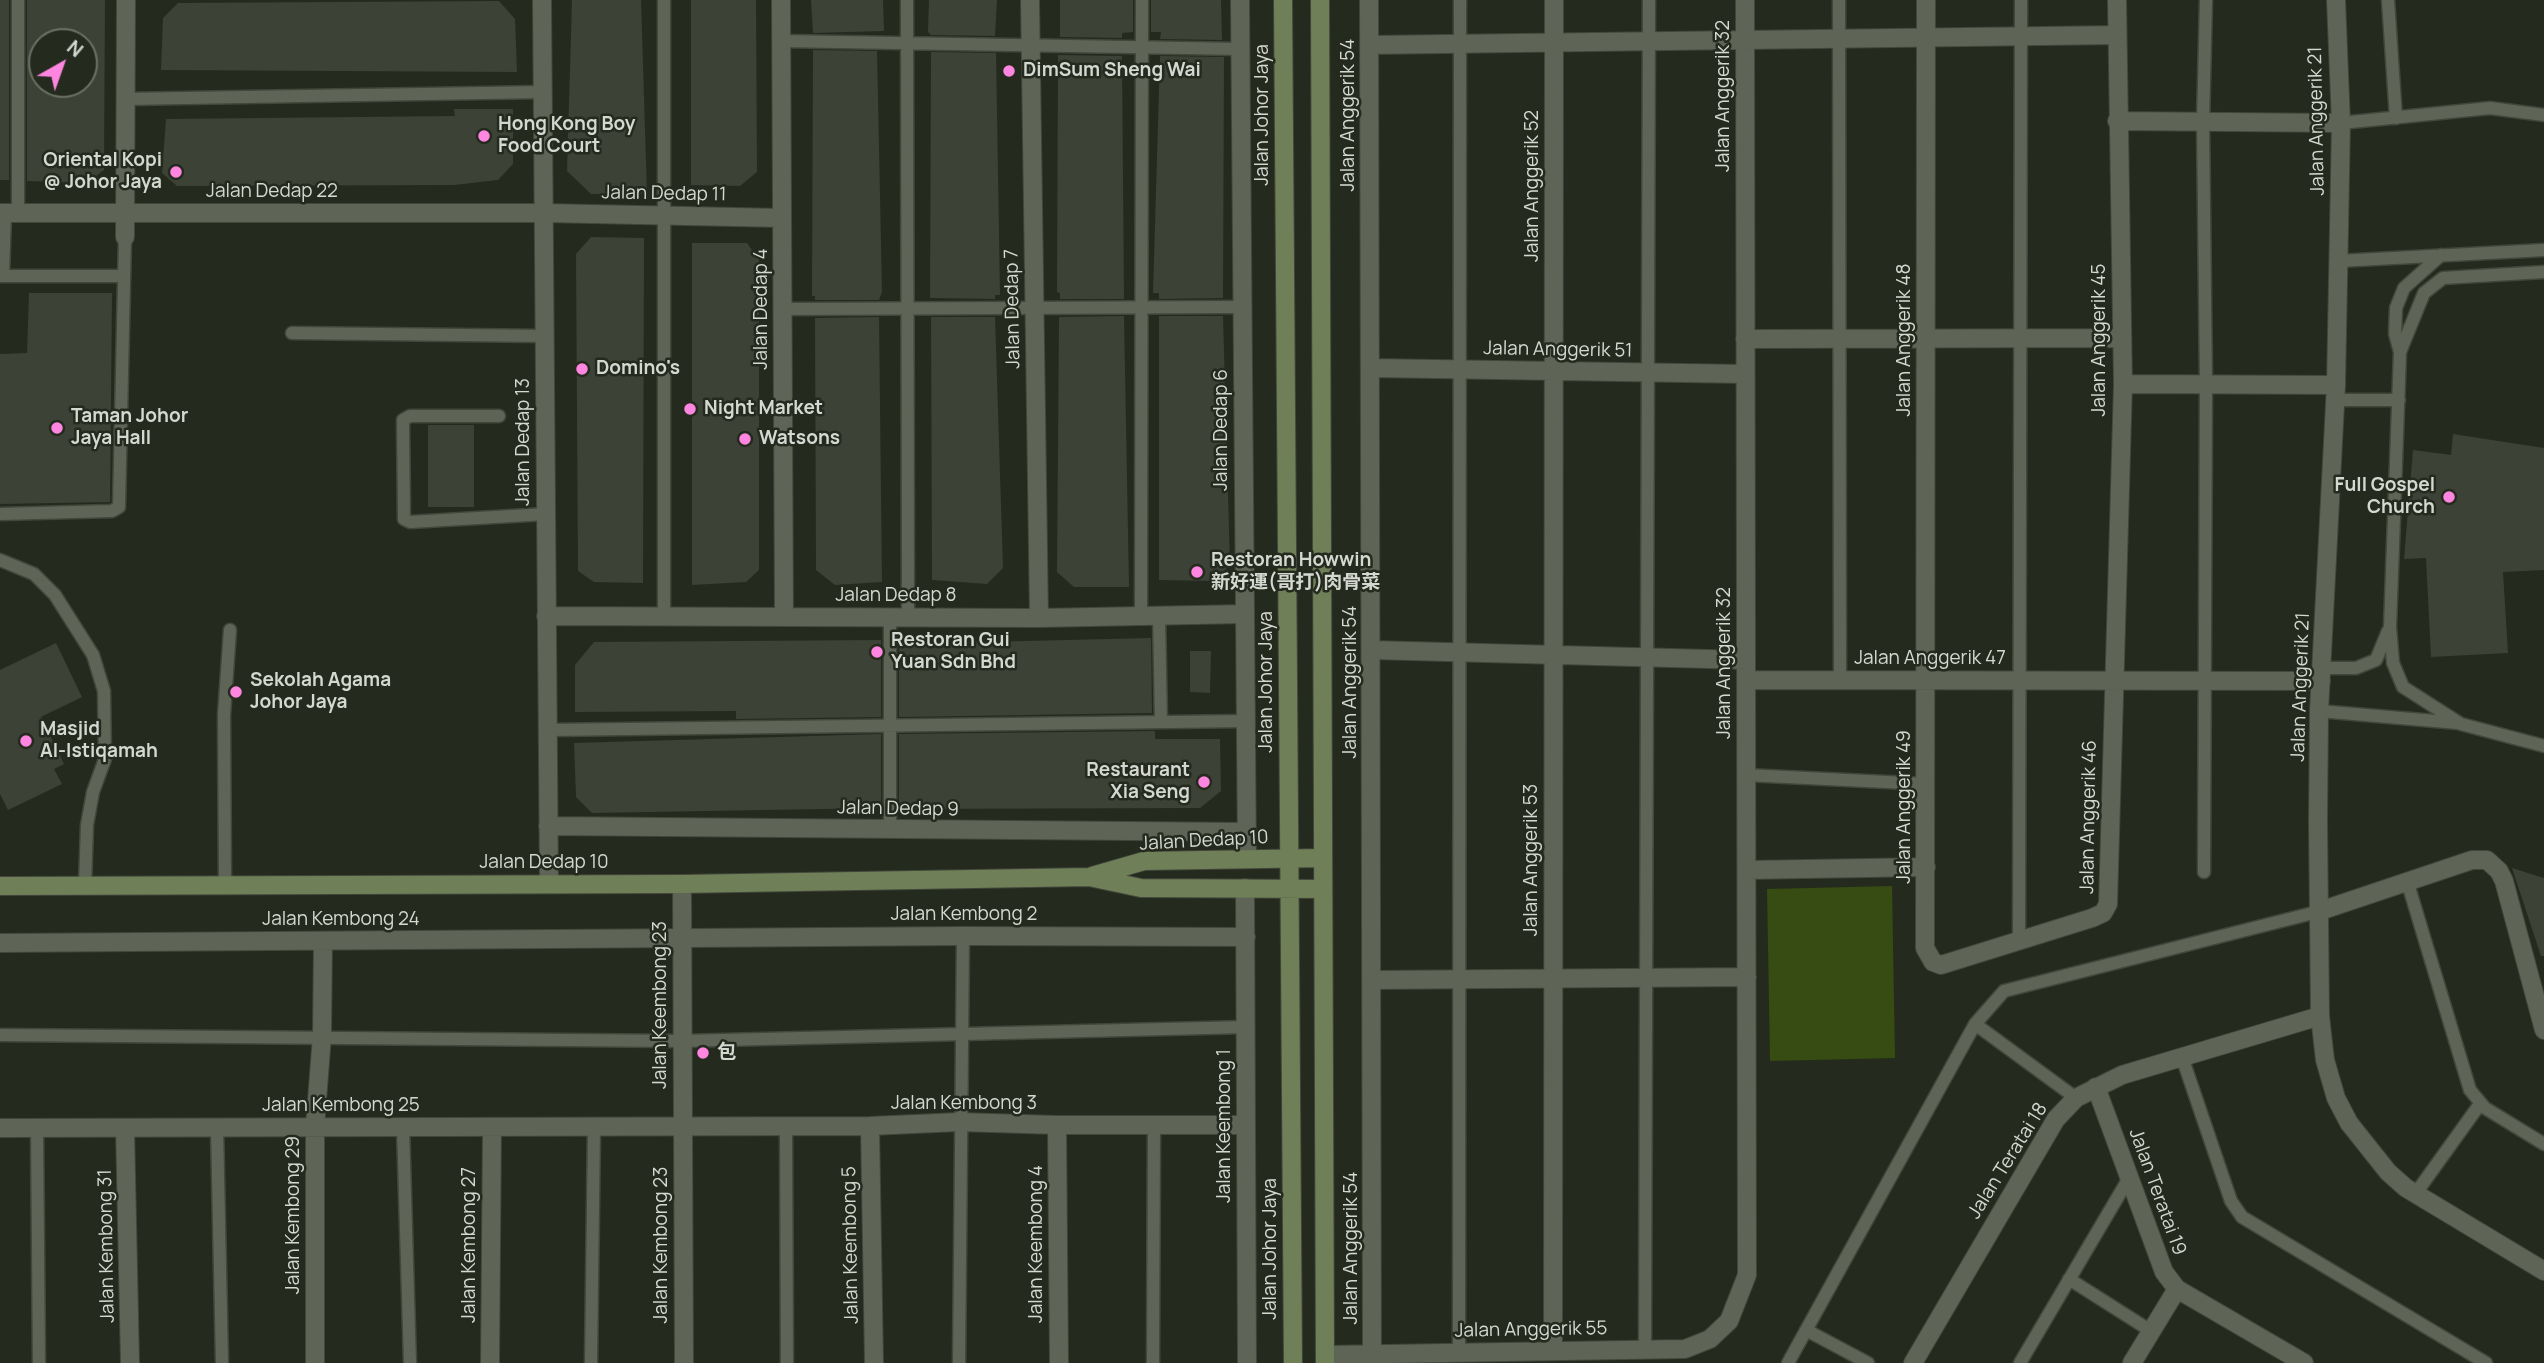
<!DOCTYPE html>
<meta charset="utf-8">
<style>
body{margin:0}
#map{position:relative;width:2544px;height:1363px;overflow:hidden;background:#252a1e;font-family:Manrope,sans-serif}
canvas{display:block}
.north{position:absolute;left:28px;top:28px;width:70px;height:70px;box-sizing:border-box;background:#252a1e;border:2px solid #6b7065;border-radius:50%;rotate:40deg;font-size:19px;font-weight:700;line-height:28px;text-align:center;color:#d5d8d0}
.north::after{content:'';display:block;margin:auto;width:24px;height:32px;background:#fe85e0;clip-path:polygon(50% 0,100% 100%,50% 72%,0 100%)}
</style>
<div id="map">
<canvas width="2544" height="1363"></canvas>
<div class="north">N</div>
</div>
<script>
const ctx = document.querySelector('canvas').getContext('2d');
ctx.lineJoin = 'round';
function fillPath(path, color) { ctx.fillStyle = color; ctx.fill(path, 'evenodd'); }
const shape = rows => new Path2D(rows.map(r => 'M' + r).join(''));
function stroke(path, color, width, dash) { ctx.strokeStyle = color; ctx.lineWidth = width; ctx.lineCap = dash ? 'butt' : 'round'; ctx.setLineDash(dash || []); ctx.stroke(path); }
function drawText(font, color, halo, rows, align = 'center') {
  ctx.font = font + ' Manrope,"Noto Sans SC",sans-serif'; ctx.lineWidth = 5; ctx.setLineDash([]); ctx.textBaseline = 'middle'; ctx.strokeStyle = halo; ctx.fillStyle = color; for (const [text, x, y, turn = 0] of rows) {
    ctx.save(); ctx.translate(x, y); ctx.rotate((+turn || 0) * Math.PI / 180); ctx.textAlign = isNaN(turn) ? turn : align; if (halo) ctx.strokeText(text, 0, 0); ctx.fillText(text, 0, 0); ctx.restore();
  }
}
fillPath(shape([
 [1892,886,1895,1058,1770,1061,1767,889]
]), '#364c12');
fillPath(shape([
 [0,0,9,0,9,180,0,180],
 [27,0,105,0,104,170,87,183,27,181],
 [42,42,84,42,84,84,42,84],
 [572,0,641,0,647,194,591,194,567,171],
 [691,0,756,0,757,172,740,186,691,185],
 [811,0,883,0,884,31,813,33],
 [929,0,997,0,995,36,931,35,928,32],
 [1060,0,1133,0,1133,32,1122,33,1122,38,1060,37],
 [1151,0,1221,0,1222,40,1160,39,1161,32,1151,32],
 [499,1,515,19,517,72,161,70,163,18,178,3],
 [813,50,877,51,882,292,879,300,815,300,815,296,812,296],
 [931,52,996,53,1000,295,995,295,995,299,930,298],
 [1058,55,1122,56,1124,299,1060,299,1060,293,1057,292],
 [1160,56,1224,57,1223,298,1159,299,1159,293,1153,293],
 [454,109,513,109,513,164,498,180,454,185,177,186,162,173,166,119,455,116],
 [591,237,644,238,643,583,594,582,578,571,576,254],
 [692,243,747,243,759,260,759,570,746,582,692,585],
 [29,293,112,293,110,502,0,504,0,354,27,353],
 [1124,316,1129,587,1074,587,1057,572,1059,317],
 [1159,316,1223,316,1230,565,1214,581,1159,580],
 [879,317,882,582,835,585,816,570,815,318],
 [931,317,995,317,1003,568,987,584,932,580],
 [428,425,474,425,474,507,428,507],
 [2453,434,2544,448,2544,570,2503,572,2508,653,2431,657,2426,558,2404,559,2413,450,2451,455],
 [1151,638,1152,713,899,717,899,644],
 [881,640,881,717,736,719,736,711,575,712,575,665,594,642],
 [56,643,82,697,41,717,64,764,54,769,62,784,8,810,0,794,0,670],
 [1190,651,1211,651,1210,693,1190,692],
 [1155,731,1155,739,1220,739,1221,791,1200,808,899,809,899,734],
 [881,734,881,808,592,813,576,797,574,743],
 [2512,868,2544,878,2544,956,2541,956]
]), '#3c4235');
const service = shape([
 [907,0,908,617],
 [1839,0,1840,680],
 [2388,0,2396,118],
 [782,41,1240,49],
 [125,99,543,92],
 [2341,123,2490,108,2544,115],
 [18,212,18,0],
 [2338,261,2544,250],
 [2544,272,2443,278,2424,293,2400,352,2390,627,2393,663,2403,687,2461,724,2544,746],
 [0,276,3,276,5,213],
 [3,276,123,276],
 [783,309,1242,307],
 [292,333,545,336],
 [2400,352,2395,334,2396,308,2404,288,2441,255],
 [2336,400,2399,400],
 [499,416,410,416,403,420,404,519,410,522,546,514],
 [0,514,112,511,119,507,125,237],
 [0,560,34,574,55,595,93,655,104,691,105,759,93,792,87,825,85,886],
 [1159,615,1161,722],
 [1141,616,1142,0],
 [664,617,664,0],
 [2322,668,2356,668,2376,660,2388,631],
 [2319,711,2458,723],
 [548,730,1246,721],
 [1746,775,1927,784],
 [890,830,890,617],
 [2204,872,2206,384,2203,122,2206,0],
 [2408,884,2470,1090,2485,1108,2544,1144],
 [225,885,224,715,230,630],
 [2019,943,2021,0],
 [1975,1024,2076,1098],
 [0,1035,682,1041,1246,1027],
 [2182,1057,2231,1201,2242,1217,2486,1363],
 [786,1126,787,1363],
 [403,1127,410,1363],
 [37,1128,39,1363],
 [217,1128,222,1363],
 [2416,1193,2480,1104],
 [2069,1279,2151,1331],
 [1806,1330,1868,1363],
 [1645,1351,1649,0],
 [1459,1352,1460,0],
 [591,1363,594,1127],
 [959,1363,963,936],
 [1153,1363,1154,1125],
 [1788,1363,1975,1024,2004,991,2317,912],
 [2020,1363,2129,1178]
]);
const minor = shape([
 [542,0,549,883],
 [781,0,784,617],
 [1030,0,1039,618],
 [1240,0,1247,859],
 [1369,0,1372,1363],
 [1926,0,1925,948,1933,962,1941,965,2092,918,2103,913,2108,904,2123,384,2117,0],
 [1369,45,2117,35],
 [2117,121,2341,123],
 [0,213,544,213,782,218],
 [125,237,126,0],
 [1745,339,2122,338],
 [1371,368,1745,374],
 [2123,384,2336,385],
 [546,616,1039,618,1245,614],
 [1372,650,1746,660],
 [1746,680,2321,681],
 [548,826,1247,832],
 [1747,870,1926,867],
 [1245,888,1247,1363],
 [2317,912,2472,860,2487,860,2499,871,2504,881,2544,1030],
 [0,943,963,936,1246,937],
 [1373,980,1747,977],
 [2096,1087,2164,1272,2177,1289,2304,1363],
 [1057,1125,1059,1363],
 [870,1126,874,1363],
 [0,1128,870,1126,959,1122,1057,1125,1246,1125],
 [125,1128,130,1363],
 [1553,1349,1554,0],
 [1325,1355,1685,1349,1710,1339,1729,1321,1747,1275,1745,0],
 [315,1363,315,1126,322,1036,323,941],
 [490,1363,492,1127],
 [1913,1363,2056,1119,2076,1098,2122,1075,2320,1016],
 [2132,1363,2177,1289]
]);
const tertiary = shape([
 [2336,0,2341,123,2336,385,2319,711,2318,821,2320,1016,2325,1060,2336,1098,2349,1123,2388,1172,2406,1188,2544,1271],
 [682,884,684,1363]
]);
const secondary = shape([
 [1283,0,1293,1363],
 [1320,0,1325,1363],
 [1092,876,1144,861,1323,858],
 [0,886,682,884,1089,877,1141,888,1323,889]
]);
stroke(service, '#42463b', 15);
stroke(minor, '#42463b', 20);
stroke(tertiary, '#42463b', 20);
stroke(secondary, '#42463b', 20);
stroke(service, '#5e6557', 12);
stroke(minor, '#5e6557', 18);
stroke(tertiary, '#5e6557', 18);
stroke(secondary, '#6f8058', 18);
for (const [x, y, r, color] of [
 [1009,71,7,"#fe85e0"],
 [484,136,7,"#fe85e0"],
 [176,172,7,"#fe85e0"],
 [582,369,7,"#fe85e0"],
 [690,409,7,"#fe85e0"],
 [57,428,7,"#fe85e0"],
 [745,439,7,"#fe85e0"],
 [2449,497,7,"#fe85e0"],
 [1197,572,7,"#fe85e0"],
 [877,652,7,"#fe85e0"],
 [236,692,7,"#fe85e0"],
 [26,741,7,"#fe85e0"],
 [1204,782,7,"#fe85e0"],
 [703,1053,7,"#fe85e0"]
]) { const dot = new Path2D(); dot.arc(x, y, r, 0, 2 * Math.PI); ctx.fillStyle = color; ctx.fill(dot); stroke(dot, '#252a1e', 2.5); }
drawText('bold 19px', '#d5d8d0', '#252a1e', [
 ["DimSum Sheng Wai",1023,71],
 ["Hong Kong Boy",498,125],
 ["Food Court",498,147],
 ["Oriental Kopi",162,161,"right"],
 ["@ Johor Jaya",162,183,"right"],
 ["Domino's",596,369],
 ["Night Market",704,409],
 ["Taman Johor",71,417],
 ["Jaya Hall",71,439],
 ["Watsons",759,439],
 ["Full Gospel",2435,486,"right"],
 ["Church",2435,508,"right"],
 ["Restoran Howwin",1211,561],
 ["新好運(哥打)肉骨菜",1211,583],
 ["Restoran Gui",891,641],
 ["Yuan Sdn Bhd",891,663],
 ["Sekolah Agama",250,681],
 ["Johor Jaya",250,703],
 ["Masjid",40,730],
 ["Al-Istiqamah",40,752],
 ["Restaurant",1190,771,"right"],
 ["Xia Seng",1190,793,"right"],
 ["包",717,1053]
], 'left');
drawText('19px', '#d5d8d0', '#252a1e', [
 ["Jalan Anggerik 32",1724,96,-90],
 ["Jalan Johor Jaya",1263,115,-90],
 ["Jalan Anggerik 54",1349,115,-90],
 ["Jalan Anggerik 21",2317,121,-91],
 ["Jalan Anggerik 52",1533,186,-90],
 ["Jalan Dedap 22",272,192],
 ["Jalan Dedap 11",664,194,1],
 ["Jalan Dedap 4",762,309,-90],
 ["Jalan Dedap 7",1013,309,-91],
 ["Jalan Anggerik 48",1905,340,-90],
 ["Jalan Anggerik 45",2100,340,-90],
 ["Jalan Anggerik 51",1558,350,1],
 ["Jalan Dedap 6",1222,430,-90],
 ["Jalan Dedap 13",524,442,-90],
 ["Jalan Dedap 8",896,596],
 ["Jalan Anggerik 47",1930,659],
 ["Jalan Anggerik 32",1725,663,-90],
 ["Jalan Johor Jaya",1267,682,-90],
 ["Jalan Anggerik 54",1351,682,-90],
 ["Jalan Anggerik 21",2301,687,-88],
 ["Jalan Anggerik 49",1905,807,-90],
 ["Jalan Dedap 9",898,809,1],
 ["Jalan Anggerik 46",2089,817,-89],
 ["Jalan Dedap 10",1204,841,-3],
 ["Jalan Anggerik 53",1532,860,-90],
 ["Jalan Dedap 10",544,863],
 ["Jalan Kembong 2",964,915],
 ["Jalan Kembong 24",341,920],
 ["Jalan Keembong 23",661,1005,-90],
 ["Jalan Kembong 3",964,1104],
 ["Jalan Kembong 25",341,1106],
 ["Jalan Keembong 1",1225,1126,-90],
 ["Jalan Teratai 18",2008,1161,-58],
 ["Jalan Teratai 19",2157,1192,70],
 ["Jalan Kembong 29",294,1215,-90],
 ["Jalan Keembong 4",1037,1244,-90],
 ["Jalan Kembong 27",470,1245,-90],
 ["Jalan Kembong 23",662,1245,-90],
 ["Jalan Keembong 5",851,1245,-91],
 ["Jalan Kembong 31",107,1246,-91],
 ["Jalan Anggerik 54",1352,1248,-90],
 ["Jalan Johor Jaya",1271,1249,-90],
 ["Jalan Anggerik 55",1531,1330,-1]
]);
</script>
